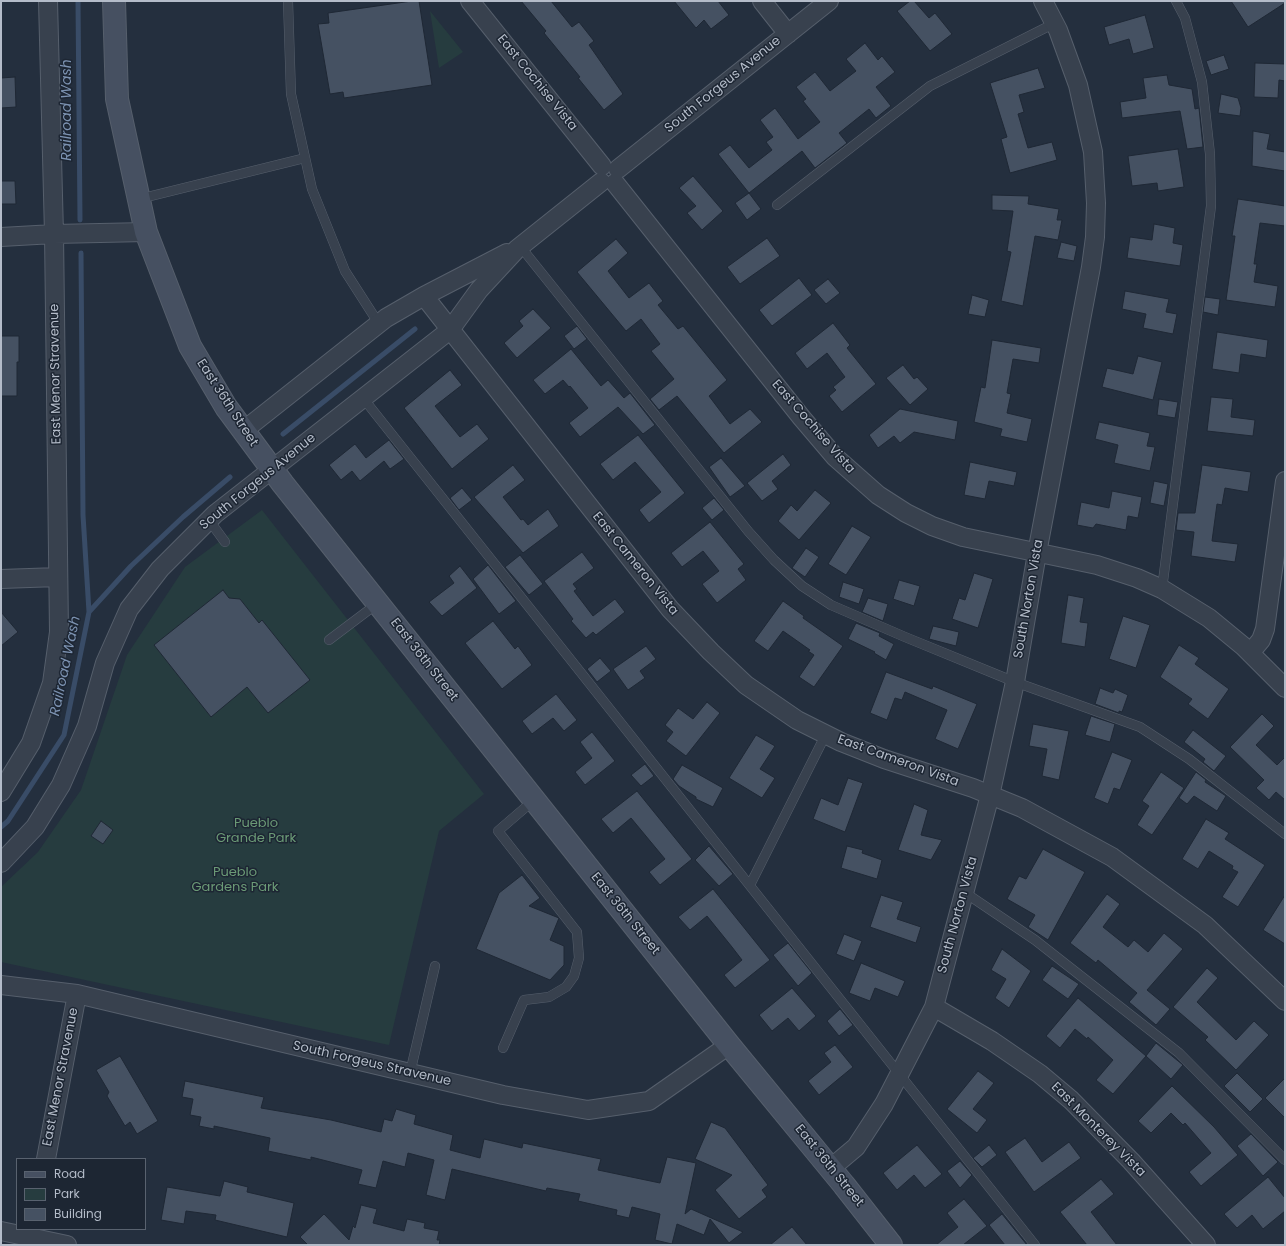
<!DOCTYPE html>
<style>
body{margin:0}
#map{position:relative;width:1286px;height:1246px;overflow:hidden;background:#242f3e;font-family:Poppins,sans-serif}
canvas{display:block}
.frame{position:absolute;inset:0;border:2px solid #b4bcc9;pointer-events:none}
.legend{position:absolute;left:16px;top:1158px;width:130px;height:72px;box-sizing:border-box;background:#1d2633;border:1px solid #59626f;margin:0;padding:5px 7px;list-style:none;font-size:12px;color:#b4bcc9}
.legend li{display:flex;align-items:center;gap:8px;height:20px}
.legend b{width:20px;border:1px solid #59626f}
</style>
<div id="map">
<canvas width="1286" height="1246"></canvas>
<div class="frame"></div>
<ul class="legend">
<li><b style="height:5px;background:#465061"></b>Road</li>
<li><b style="height:11px;background:#263c3f"></b>Park</li>
<li><b style="height:11px;background:#455162"></b>Building</li>
</ul>
</div>
<script>
const ctx = document.querySelector('canvas').getContext('2d');
ctx.lineJoin = 'round';
function fillPath(path, color) { ctx.fillStyle = color; ctx.fill(path, 'evenodd'); }
const shape = rows => new Path2D(rows.map(r => 'M' + r).join(''));
function stroke(path, color, width, dash) { ctx.strokeStyle = color; ctx.lineWidth = width; ctx.lineCap = dash ? 'butt' : 'round'; ctx.setLineDash(dash || []); ctx.stroke(path); }
function drawText(font, color, halo, rows, align = 'center') {
  ctx.font = font + ' Poppins,sans-serif'; ctx.lineWidth = 3; ctx.setLineDash([]); ctx.textBaseline = 'middle'; ctx.strokeStyle = halo; ctx.fillStyle = color; for (const [text, x, y, turn = 0] of rows) {
    ctx.save(); ctx.translate(x, y); ctx.rotate((+turn || 0) * Math.PI / 180); ctx.textAlign = isNaN(turn) ? turn : align; if (halo) ctx.strokeText(text, 0, 0); ctx.fillText(text, 0, 0); ctx.restore();
  }
}
fillPath(shape([
 [430,11,463,52,439,68],
 [262,510,484,794,439,831,389,1045,1,962,1,887,38,852,81,790,127,655,185,567]
]), '#263c3f');
stroke(shape([
 [78,1,80,220],
 [81,253,83,515,89,612],
 [283,434,415,329],
 [1,827,8,821,64,735,89,612,131,566,183,517,230,477]
]), '#394c67', 5);
const building = shape([
 [412,1,419,1,432,85,344,98,343,92,330,94,318,24,329,23,328,13,412,1],
 [521,1,551,1,572,27,579,22,594,41,589,45,623,94,604,110,578,78,580,77,544,33,546,31,521,1],
 [674,1,718,1,729,15,711,29,704,20,696,28,674,1],
 [910,1,914,1,929,18,935,13,952,34,930,51,897,11,910,1],
 [1231,1,1285,1,1285,3,1248,27,1231,1],
 [1145,15,1154,48,1133,54,1129,39,1109,45,1104,27,1145,15],
 [865,43,878,60,882,56,895,72,876,87,891,106,876,118,869,109,839,133,847,143,815,168,802,151,749,193,718,154,730,145,749,168,772,150,766,142,773,137,760,120,775,108,798,139,820,122,803,101,806,99,796,87,815,72,830,91,856,71,846,59,865,43],
 [1224,55,1229,69,1211,75,1206,61,1224,55],
 [1255,63,1285,64,1285,81,1279,80,1278,98,1254,97,1255,63],
 [1038,68,1045,88,1019,95,1024,112,1018,114,1028,148,1052,142,1057,160,1010,173,1001,139,1007,137,990,83,1038,68],
 [1167,75,1169,85,1192,89,1195,109,1199,108,1203,147,1187,149,1180,111,1122,118,1120,102,1146,98,1143,78,1167,75],
 [15,77,16,107,1,108,1,78,15,77],
 [1221,94,1238,98,1241,108,1240,116,1218,113,1221,94],
 [1253,131,1270,134,1267,149,1285,152,1285,171,1252,166,1253,131],
 [1178,149,1184,187,1158,191,1157,183,1132,186,1128,156,1178,149],
 [693,176,723,211,702,230,687,213,696,206,679,188,693,176],
 [1,181,15,181,16,204,1,204,1,181],
 [749,193,761,209,747,220,735,203,749,193],
 [992,195,1029,196,1028,204,1059,209,1057,220,1062,220,1058,240,1035,236,1023,306,1001,301,1011,252,1007,251,1013,211,992,210,992,195],
 [1238,199,1285,206,1285,226,1260,223,1254,264,1257,264,1254,282,1278,286,1275,307,1226,300,1235,236,1232,236,1238,199],
 [1154,224,1175,228,1173,243,1183,245,1180,266,1127,258,1130,237,1152,240,1154,224],
 [767,238,780,256,740,284,727,267,767,238],
 [616,239,628,253,608,271,629,298,649,283,663,301,658,305,678,329,683,326,727,380,709,396,730,424,750,409,762,422,724,453,677,396,659,410,650,399,674,379,651,351,660,344,641,319,626,331,577,272,616,239],
 [1061,242,1077,246,1074,261,1057,258,1061,242],
 [799,278,812,295,772,326,759,310,799,278],
 [828,279,840,293,826,304,814,290,828,279],
 [1125,291,1169,299,1166,312,1177,314,1173,334,1143,328,1146,314,1122,309,1125,291],
 [972,295,989,300,985,317,968,314,972,295],
 [1205,297,1220,299,1218,315,1203,312,1205,297],
 [533,309,551,328,517,358,504,343,523,326,519,321,533,309],
 [833,323,850,345,847,348,876,384,842,412,829,396,836,390,833,387,845,377,827,353,807,369,795,353,833,323],
 [577,326,587,339,574,349,564,336,577,326],
 [1217,332,1268,340,1266,358,1241,354,1239,373,1212,369,1217,332],
 [1,336,19,336,19,362,17,362,17,396,1,396,1,336],
 [992,340,1041,348,1039,363,1013,359,1007,393,1011,394,1007,413,1032,419,1027,442,1000,436,1002,429,974,422,981,387,985,388,992,340],
 [571,349,601,386,608,380,624,398,630,393,655,425,643,434,618,407,580,437,569,423,588,408,570,386,569,387,563,380,545,394,533,380,571,349],
 [1138,356,1162,362,1153,400,1102,387,1107,368,1133,374,1138,356],
 [903,365,914,379,917,377,928,389,910,405,886,378,903,365],
 [450,370,462,385,435,406,460,437,477,424,489,439,452,469,404,408,450,370],
 [1211,397,1233,399,1231,417,1255,420,1253,436,1207,431,1211,397],
 [1159,399,1178,402,1175,418,1157,415,1159,399],
 [900,409,958,421,955,440,914,432,900,443,894,436,878,448,869,435,900,409],
 [1099,422,1150,433,1147,446,1155,447,1150,471,1114,463,1118,445,1095,439,1099,422],
 [638,435,685,493,649,523,639,510,661,492,635,462,613,480,600,464,638,435],
 [389,440,404,459,390,469,384,461,360,481,352,471,341,480,329,465,355,444,366,458,389,440],
 [783,454,791,465,772,481,778,489,762,501,747,483,783,454],
 [721,458,745,486,730,497,709,467,721,458],
 [970,462,1017,472,1014,486,989,481,985,499,964,495,970,462],
 [513,465,525,480,503,497,521,520,523,519,528,525,548,509,559,526,523,553,474,497,513,465],
 [1202,465,1251,472,1248,492,1225,488,1222,505,1217,504,1212,541,1238,544,1235,562,1191,556,1194,532,1176,530,1178,513,1195,513,1202,465],
 [1154,481,1168,484,1164,506,1150,503,1154,481],
 [462,488,472,500,459,510,450,498,462,488],
 [815,490,831,503,799,540,778,521,791,505,797,511,815,490],
 [1112,491,1142,497,1138,518,1128,516,1126,530,1096,524,1093,528,1077,525,1081,502,1109,508,1112,491],
 [714,498,724,510,712,520,702,508,714,498],
 [710,522,744,564,738,569,746,580,717,603,702,584,719,571,703,551,682,567,671,553,710,522],
 [852,526,871,537,846,575,828,564,852,526],
 [806,548,819,557,805,577,792,568,806,548],
 [582,552,594,568,573,584,577,589,574,591,593,616,615,599,625,612,596,635,593,632,586,638,571,621,573,619,544,581,582,552],
 [520,555,543,584,529,595,505,567,520,555],
 [488,565,516,601,499,614,473,579,488,565],
 [460,566,477,588,442,616,429,602,454,583,449,576,460,566],
 [974,573,993,579,978,628,952,619,959,598,965,600,974,573],
 [899,580,920,586,914,606,893,599,899,580],
 [843,582,864,589,859,604,839,597,843,582],
 [223,590,229,598,240,599,259,623,262,620,310,680,268,713,247,687,211,717,154,645,223,590],
 [1068,595,1084,598,1080,622,1088,623,1085,647,1061,643,1068,595],
 [868,598,888,604,883,621,862,612,868,598],
 [783,601,804,616,803,618,843,646,814,687,799,677,814,655,808,651,810,650,783,631,768,651,754,641,783,601],
 [1,612,18,632,1,646,1,612],
 [1123,616,1150,625,1136,668,1109,659,1123,616],
 [493,621,515,649,518,646,532,665,502,689,465,643,493,621],
 [856,623,880,633,879,636,894,644,886,660,874,653,875,652,848,639,856,623],
 [933,626,959,632,956,646,929,639,933,626],
 [1179,645,1199,658,1195,664,1229,689,1208,719,1188,704,1192,699,1160,677,1179,645],
 [646,646,656,659,640,671,645,678,628,690,613,669,646,646],
 [600,658,611,671,597,682,587,669,600,658],
 [886,672,932,689,933,686,977,704,958,749,935,739,947,710,905,692,902,700,895,698,887,720,870,713,886,672],
 [1100,688,1113,693,1115,689,1128,695,1122,712,1119,711,1119,713,1095,704,1100,688],
 [556,694,577,720,564,731,553,718,532,734,522,721,556,694],
 [707,702,720,713,686,756,666,741,673,732,665,725,678,708,693,719,707,702],
 [1262,714,1274,726,1256,745,1277,765,1285,757,1285,800,1276,792,1269,800,1256,788,1264,780,1230,747,1262,714],
 [1091,716,1115,724,1110,742,1085,735,1091,716],
 [1033,724,1069,731,1059,780,1042,776,1047,749,1029,746,1033,724],
 [1193,730,1226,756,1214,771,1203,762,1205,759,1184,742,1193,730],
 [592,732,615,761,585,785,575,772,592,758,580,742,592,732],
 [756,735,775,746,760,769,775,778,762,798,729,778,756,735],
 [1112,752,1132,760,1120,790,1114,788,1108,804,1094,798,1112,752],
 [645,764,654,776,641,786,631,775,645,764],
 [682,765,723,788,713,807,696,799,696,797,679,786,673,779,682,765],
 [1161,772,1184,788,1152,835,1137,825,1149,806,1142,801,1161,772],
 [1196,772,1206,780,1205,782,1226,796,1217,811,1194,796,1187,804,1179,798,1196,772],
 [848,778,863,783,845,832,813,819,821,798,838,805,848,778],
 [637,791,692,859,660,885,649,872,665,859,631,818,613,833,601,819,637,791],
 [914,804,928,810,921,835,942,840,931,860,898,850,914,804],
 [1206,819,1229,833,1225,839,1265,865,1238,907,1222,897,1238,872,1232,869,1233,866,1209,851,1198,869,1182,859,1206,819],
 [101,821,113,830,103,844,91,836,101,821],
 [709,846,733,874,719,886,695,860,709,846],
 [847,846,863,850,862,853,882,860,877,879,841,868,847,846],
 [1043,849,1085,872,1048,940,1028,927,1035,915,1007,899,1019,876,1026,879,1043,849],
 [522,875,540,898,529,906,559,918,550,940,564,946,564,965,550,980,476,949,499,893,522,875],
 [713,889,770,960,735,988,724,975,742,960,732,947,707,916,690,930,678,917,713,889],
 [1107,894,1120,904,1103,927,1128,947,1134,940,1148,952,1164,933,1183,949,1147,990,1170,1009,1156,1025,1129,1002,1137,993,1098,960,1096,963,1070,943,1107,894],
 [881,895,903,902,897,919,921,927,916,943,870,927,881,895],
 [1285,895,1285,944,1263,930,1285,895],
 [844,934,862,941,854,961,836,954,844,934],
 [788,943,812,973,798,986,773,955,788,943],
 [1002,949,1031,971,1009,1008,995,998,1006,979,991,970,1002,949],
 [861,963,905,981,898,997,875,988,870,1001,849,993,861,963],
 [1052,966,1079,984,1068,999,1042,980,1052,966],
 [1207,968,1218,978,1197,1002,1236,1040,1254,1021,1269,1035,1236,1070,1205,1040,1208,1037,1173,1007,1207,968],
 [792,988,816,1016,799,1031,788,1018,772,1031,759,1015,792,988],
 [1078,998,1146,1056,1113,1094,1096,1080,1113,1060,1088,1037,1087,1039,1075,1029,1060,1048,1046,1036,1078,998],
 [840,1009,853,1025,839,1036,827,1021,840,1009],
 [1156,1043,1183,1065,1171,1079,1146,1056,1156,1043],
 [835,1045,853,1067,819,1095,808,1081,831,1062,824,1053,835,1045],
 [120,1056,158,1121,137,1134,130,1122,125,1126,107,1096,109,1092,96,1070,120,1056],
 [978,1071,994,1083,973,1109,987,1120,977,1133,947,1109,978,1071],
 [1237,1073,1263,1099,1250,1112,1224,1086,1237,1073],
 [1285,1078,1285,1118,1265,1098,1285,1078],
 [185,1081,264,1097,261,1108,331,1120,381,1132,384,1119,392,1121,396,1109,416,1115,414,1124,453,1135,450,1150,480,1158,484,1139,522,1148,523,1143,601,1159,598,1170,660,1183,667,1157,696,1163,685,1214,691,1209,743,1232,729,1243,710,1219,704,1235,677,1224,672,1244,655,1240,660,1214,632,1207,629,1218,616,1215,617,1210,578,1201,580,1194,547,1188,546,1191,452,1169,445,1200,426,1195,434,1160,408,1153,405,1167,383,1161,376,1188,358,1184,362,1170,311,1157,311,1160,268,1151,270,1138,214,1126,214,1129,199,1126,201,1117,190,1115,193,1099,182,1097,185,1081],
 [1172,1086,1214,1127,1238,1155,1201,1186,1189,1172,1211,1153,1185,1123,1183,1125,1171,1113,1151,1133,1138,1121,1172,1086],
 [711,1122,725,1128,768,1185,762,1190,767,1197,739,1219,715,1190,732,1175,695,1159,711,1122],
 [1251,1134,1278,1162,1263,1176,1237,1146,1251,1134],
 [1025,1138,1042,1162,1069,1142,1081,1158,1034,1192,1005,1152,1025,1138],
 [917,1145,942,1174,925,1188,914,1175,897,1190,883,1173,917,1145],
 [989,1145,997,1155,982,1167,973,1158,989,1145],
 [960,1161,972,1175,960,1188,947,1171,960,1161],
 [1268,1177,1285,1198,1285,1211,1263,1229,1252,1215,1237,1228,1224,1214,1268,1177],
 [1101,1179,1114,1194,1091,1212,1117,1245,1087,1245,1060,1212,1101,1179],
 [224,1181,248,1187,247,1192,294,1203,287,1237,215,1220,216,1215,186,1211,184,1224,161,1220,167,1187,220,1196,224,1181],
 [964,1199,987,1226,963,1245,936,1245,958,1227,947,1213,964,1199],
 [361,1205,377,1209,373,1223,404,1231,407,1219,425,1223,424,1228,439,1231,437,1240,440,1240,439,1245,308,1245,300,1237,324,1214,349,1240,353,1226,355,1228,361,1205],
 [1002,1214,1027,1245,1005,1245,989,1225,1002,1214],
 [792,1227,807,1245,770,1245,792,1227]
]);
fillPath(building, '#455162');
stroke(building, '#1f2835', 1);
const lane = shape([
 [288,1,291,94,312,189,345,271,379,324],
 [139,199,305,158],
 [777,205,930,86,1055,23],
 [520,246,748,531,774,560,802,586,831,605,905,637,1015,682,1140,727,1189,759,1285,834],
 [363,398,1035,1245],
 [209,520,225,542],
 [1162,589,1211,206,1210,154,1202,82,1185,18,1176,1],
 [329,640,378,603],
 [750,885,826,734],
 [964,892,1035,940,1179,1053,1285,1160],
 [503,1048,524,1000,549,997,566,987,574,976,579,958,577,932,498,831,534,800],
 [410,1073,435,966]
]);
const street = shape([
 [470,1,602,166],
 [762,1,788,34],
 [618,169,829,1],
 [615,183,801,417,835,457,878,495,906,513,932,526,963,537,1097,565,1137,578,1162,589,1209,618,1243,646,1285,688],
 [1,237,54,234,146,232],
 [424,296,670,609,711,652,746,685,797,720,841,742,884,759,973,788,1022,808,1112,857,1205,925,1285,1001],
 [243,431,386,318,424,296,507,253],
 [1,579,58,577],
 [1250,653,1261,640,1265,629,1285,481],
 [1,792,31,743,52,683,59,632,54,234,48,1],
 [1,863,35,827,61,785,87,726,105,663,129,609,160,569,215,514,450,330,479,290,517,249,601,182],
 [1,985,77,994,503,1095,588,1110,649,1101,729,1045],
 [934,1007,992,1041,1040,1074,1071,1100,1131,1161,1206,1245],
 [46,1159,77,994],
 [831,1168,856,1147,884,1104,934,1007,991,791,1015,682,1037,553,1091,267,1095,237,1096,203,1093,152,1078,85,1058,30,1043,1],
 [1,1231,67,1245]
]);
const secondary = shape([
 [114,1,117,99,146,232,190,346,226,407,283,484,729,1045,844,1185,891,1245]
]);
stroke(lane, '#565f6c', 10);
stroke(street, '#565f6c', 20);
stroke(secondary, '#565f6c', 24);
stroke(lane, '#38414e', 9);
stroke(street, '#38414e', 18);
stroke(secondary, '#465061', 22);
drawText('13px', '#b4bcc9', '#1d2633', [
 ["East Cochise Vista",537,83,51],
 ["South Forgeus Avenue",723,85,-39],
 ["East Menor Stravenue",56,374,-91],
 ["East 36th Street",227,403,57],
 ["East Cochise Vista",813,427,49],
 ["South Forgeus Avenue",258,482,-39],
 ["East Cameron Vista",635,564,51],
 ["South Norton Vista",1029,599,-80],
 ["East 36th Street",424,660,52],
 ["East Cameron Vista",898,761,20],
 ["East 36th Street",625,914,51],
 ["South Norton Vista",958,915,-75],
 ["South Forgeus Stravenue",372,1064,13],
 ["East Menor Stravenue",61,1077,-79],
 ["East Monterey Vista",1098,1130,45],
 ["East 36th Street",829,1166,51]
]);
drawText('13px', '#6b9a76', '#1d2633', [
 ["Pueblo",256,824],
 ["Grande Park",256,839],
 ["Pueblo",235,873],
 ["Gardens Park",235,888]
]);
drawText('italic 14px', '#7c92b1', '#1d2633', [
 ["Railroad Wash",67,110,-90],
 ["Railroad Wash",66,666,-78]
]);
</script>
